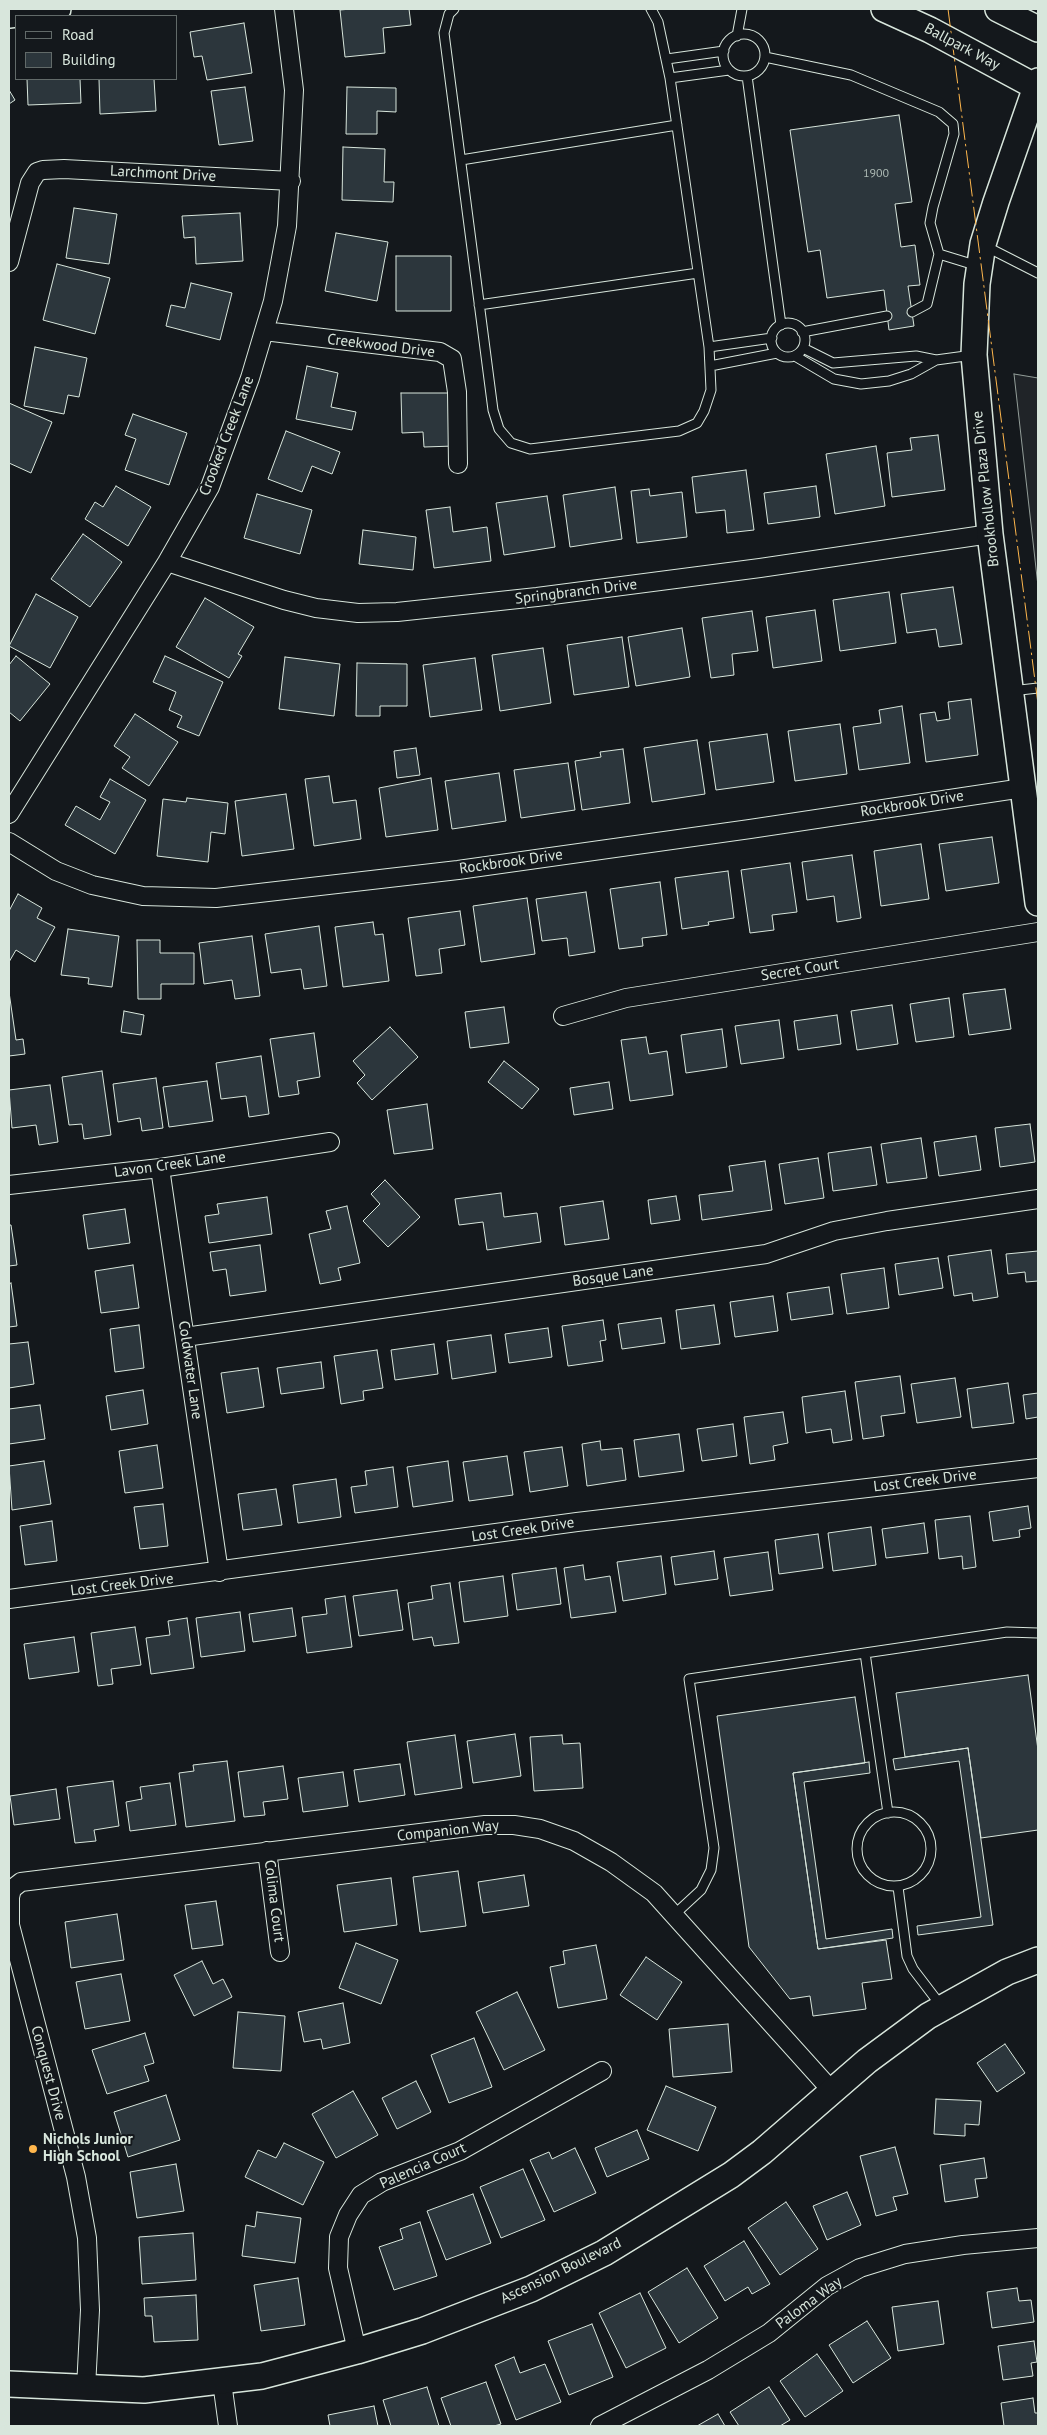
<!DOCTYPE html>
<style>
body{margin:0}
#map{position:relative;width:1047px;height:2435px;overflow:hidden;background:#14181c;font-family:"PT Sans",sans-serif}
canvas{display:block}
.frame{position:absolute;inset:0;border:10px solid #d8e6dc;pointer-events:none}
.legend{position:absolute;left:15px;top:15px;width:162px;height:65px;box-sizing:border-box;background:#14181c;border:1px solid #626a69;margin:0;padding:6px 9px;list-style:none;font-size:15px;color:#d8e6dc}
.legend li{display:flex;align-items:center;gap:10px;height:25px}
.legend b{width:25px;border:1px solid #626a69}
</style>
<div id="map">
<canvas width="1047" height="2435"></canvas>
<div class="frame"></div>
<ul class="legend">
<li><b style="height:6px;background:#14181c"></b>Road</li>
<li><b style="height:14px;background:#2c363c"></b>Building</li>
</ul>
</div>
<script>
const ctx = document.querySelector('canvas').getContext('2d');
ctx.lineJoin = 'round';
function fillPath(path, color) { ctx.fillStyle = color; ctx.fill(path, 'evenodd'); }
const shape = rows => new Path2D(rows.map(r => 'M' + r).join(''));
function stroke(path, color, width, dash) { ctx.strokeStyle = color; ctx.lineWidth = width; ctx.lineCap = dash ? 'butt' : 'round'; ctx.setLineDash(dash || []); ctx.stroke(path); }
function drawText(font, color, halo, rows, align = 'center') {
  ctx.font = font + ' "PT Sans",sans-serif'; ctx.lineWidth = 4; ctx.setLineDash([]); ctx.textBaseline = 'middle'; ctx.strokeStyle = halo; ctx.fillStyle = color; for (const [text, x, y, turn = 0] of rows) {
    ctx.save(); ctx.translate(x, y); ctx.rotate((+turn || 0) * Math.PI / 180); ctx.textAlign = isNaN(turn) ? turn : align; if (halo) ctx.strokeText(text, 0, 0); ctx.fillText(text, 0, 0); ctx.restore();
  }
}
const green = shape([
 [1014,374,1038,378,1038,586,1014,374]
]);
fillPath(green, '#202428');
stroke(green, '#939e99', 1);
const building = shape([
 [351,9,409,9,411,25,383,28,385,53,345,57,340,10,351,9],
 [244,23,252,73,207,80,202,56,194,57,190,32,244,23],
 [27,79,80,79,81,103,28,105,27,79],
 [99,79,154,79,156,111,100,114,99,79],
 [245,87,253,141,219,145,211,91,245,87],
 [347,87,396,88,396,112,377,111,377,134,346,134,347,87],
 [9,90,15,100,9,104,9,90],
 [899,115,912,202,895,204,901,247,915,245,920,285,908,286,914,326,889,330,884,290,827,298,820,250,808,252,790,130,899,115],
 [343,147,385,149,384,182,394,182,393,202,342,200,343,147],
 [74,208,117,214,109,264,66,258,74,208],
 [240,213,243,261,196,264,195,237,184,238,182,216,240,213],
 [336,233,388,242,377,301,325,291,336,233],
 [396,256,451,256,451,311,396,311,396,256],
 [57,264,110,278,95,334,43,320,57,264],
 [191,283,232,293,220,340,166,326,171,305,185,308,191,283],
 [35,347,87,358,79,397,68,395,64,414,24,406,35,347],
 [307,366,338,373,331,407,356,412,352,430,296,419,307,366],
 [401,393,453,393,454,446,424,447,423,432,402,433,401,393],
 [9,403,52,422,31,473,9,463,9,403],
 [133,414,187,433,169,485,125,470,136,439,125,435,133,414],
 [286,431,340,452,332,474,312,466,302,492,268,479,286,431],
 [938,435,945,490,892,497,887,453,912,450,910,438,938,435],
 [876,446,885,506,835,514,826,454,876,446],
 [746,470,754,530,727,533,725,510,696,513,692,477,746,470],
 [116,486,151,507,128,546,85,519,95,502,103,507,116,486],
 [816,486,820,517,768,524,764,493,816,486],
 [615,487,622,539,570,547,563,495,615,487],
 [649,489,650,496,682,492,687,537,637,543,631,491,649,489],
 [257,494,312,510,300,554,244,538,257,494],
 [547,496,555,547,504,555,496,503,547,496],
 [450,507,453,532,487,527,491,561,434,568,426,510,450,507],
 [363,530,416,537,413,570,359,564,363,530],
 [83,534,122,562,90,607,51,579,83,534],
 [953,587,962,644,939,647,936,629,907,633,901,594,953,587],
 [889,592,896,643,840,651,833,600,889,592],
 [36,594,78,617,50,668,9,646,36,594],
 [205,598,254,627,238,654,242,656,229,678,176,647,205,598],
 [815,610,822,661,773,668,766,617,815,610],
 [752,611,758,651,732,654,734,675,711,678,702,618,752,611],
 [682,628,690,677,636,686,628,637,682,628],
 [622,637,629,687,574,695,567,645,622,637],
 [543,648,551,703,500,711,492,655,543,648],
 [16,656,50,684,20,721,9,712,9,665,16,656],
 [165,656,223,682,199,736,177,727,182,716,169,710,176,692,153,682,165,656],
 [285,657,340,664,334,716,279,709,285,657],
 [475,658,482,710,430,717,423,665,475,658],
 [357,663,407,664,407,706,380,706,380,716,356,716,357,663],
 [971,699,978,755,926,762,920,714,935,712,937,721,950,719,948,702,971,699],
 [902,706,910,763,859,770,853,727,881,723,879,710,902,706],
 [135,714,178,742,149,786,122,768,130,757,114,746,135,714],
 [840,724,847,774,795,781,788,731,840,724],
 [767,734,774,782,716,790,709,742,767,734],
 [697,740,705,794,652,802,644,748,697,740],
 [416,748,420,775,397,778,394,751,416,748],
 [623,749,630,803,582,810,575,761,601,757,600,752,623,749],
 [568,763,575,810,521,818,514,770,568,763],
 [499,773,506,821,452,829,445,781,499,773],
 [329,776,333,803,356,800,361,839,314,846,305,779,329,776],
 [431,778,438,830,386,837,379,788,431,778],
 [110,779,146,800,115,854,65,825,76,806,100,820,110,802,100,797,110,779],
 [286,794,294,849,242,856,235,801,286,794],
 [187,798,228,803,225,834,211,832,208,862,157,856,163,799,186,802,187,798],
 [992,837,999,883,946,891,939,844,992,837],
 [921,844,929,899,881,906,874,851,921,844],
 [852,855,861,918,837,922,834,896,807,900,802,862,852,855],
 [790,863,797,912,772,915,774,930,750,933,741,870,790,863],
 [728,871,734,918,708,922,709,925,682,929,675,878,728,871],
 [660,882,667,935,642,938,643,946,619,949,610,889,660,882],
 [586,892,595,952,569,956,567,938,542,941,536,899,586,892],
 [18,894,42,908,37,918,55,927,35,962,16,950,9,962,9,911,18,894],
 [527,898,535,954,481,962,473,906,527,898],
 [460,911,465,945,439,949,442,973,416,976,408,918,460,911],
 [373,922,375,935,383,934,389,981,343,987,335,927,373,922],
 [319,926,327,986,304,989,301,969,271,973,265,934,319,926],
 [68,929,119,936,112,987,88,984,89,978,61,975,68,929],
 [252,936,260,996,235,999,232,980,204,984,199,943,252,936],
 [137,940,160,940,160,953,194,953,194,984,161,984,161,999,138,999,137,940],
 [1005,989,1011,1029,969,1035,963,994,1005,989],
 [9,992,16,1040,23,1039,25,1054,9,1056,9,992],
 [949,998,954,1037,916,1042,910,1004,949,998],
 [892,1005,898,1044,857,1050,851,1011,892,1005],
 [504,1007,509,1043,470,1048,465,1012,504,1007],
 [124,1011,144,1015,141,1035,121,1032,124,1011],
 [837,1015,841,1044,798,1050,794,1021,837,1015],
 [779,1020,784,1058,741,1064,735,1026,779,1020],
 [390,1027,418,1057,372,1100,357,1083,365,1075,353,1061,390,1027],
 [722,1029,727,1067,686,1073,681,1035,722,1029],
 [314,1033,320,1077,297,1081,299,1094,279,1097,270,1039,314,1033],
 [646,1037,649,1054,667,1051,673,1095,630,1101,621,1040,646,1037],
 [261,1056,269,1114,249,1117,246,1096,221,1099,216,1063,261,1056],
 [504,1061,539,1089,522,1109,488,1082,504,1061],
 [102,1071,111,1135,84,1139,82,1124,69,1125,62,1077,102,1071],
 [156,1078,163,1128,142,1131,140,1118,118,1122,113,1084,156,1078],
 [207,1081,213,1121,169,1127,163,1087,207,1081],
 [609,1082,613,1109,574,1115,570,1088,609,1082],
 [50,1085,58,1142,39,1145,36,1125,12,1128,9,1090,50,1085],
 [427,1104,433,1149,394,1154,387,1110,427,1104],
 [1030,1124,1035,1162,1000,1167,995,1128,1030,1124],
 [976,1136,981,1170,939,1176,934,1142,976,1136],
 [921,1138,927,1178,887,1183,881,1144,921,1138],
 [871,1147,877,1185,833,1191,828,1153,871,1147],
 [818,1158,824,1198,785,1204,779,1164,818,1158],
 [765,1161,772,1210,702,1220,699,1195,733,1191,729,1166,765,1161],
 [385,1180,420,1217,388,1247,363,1221,380,1204,371,1194,385,1180],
 [501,1193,504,1217,537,1213,541,1242,487,1250,483,1222,459,1225,455,1199,501,1193],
 [676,1196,680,1220,651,1224,648,1200,676,1196],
 [267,1197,272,1234,209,1243,205,1216,219,1214,217,1204,267,1197],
 [603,1201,609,1239,565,1245,560,1207,603,1201],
 [347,1206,360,1263,338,1268,341,1280,320,1284,309,1234,331,1229,326,1211,347,1206],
 [125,1209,130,1243,88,1249,83,1215,125,1209],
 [9,1225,11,1225,17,1265,9,1266,9,1225],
 [260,1245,266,1291,230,1296,226,1269,213,1271,210,1252,260,1245],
 [991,1250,998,1297,973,1301,972,1293,954,1296,948,1256,991,1250],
 [1038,1251,1038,1281,1026,1282,1025,1272,1008,1274,1006,1254,1038,1251],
 [938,1258,943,1288,899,1295,895,1264,938,1258],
 [133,1265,139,1308,101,1313,95,1271,133,1265],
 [884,1268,889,1308,847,1314,841,1274,884,1268],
 [11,1283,17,1326,9,1327,9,1284,11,1283],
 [829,1287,833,1314,791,1320,787,1293,829,1287],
 [773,1296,778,1331,735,1337,730,1302,773,1296],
 [714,1305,720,1344,681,1349,676,1310,714,1305],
 [661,1318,665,1343,622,1349,618,1324,661,1318],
 [603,1320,606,1340,600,1341,603,1361,568,1366,562,1326,603,1320],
 [139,1325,144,1368,115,1372,110,1329,139,1325],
 [548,1328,552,1357,509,1363,505,1334,548,1328],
 [491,1335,496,1372,452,1379,447,1341,491,1335],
 [28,1342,34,1384,9,1388,9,1344,28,1342],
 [434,1344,438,1374,395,1380,391,1350,434,1344],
 [377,1350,383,1388,363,1391,364,1400,341,1404,334,1356,377,1350],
 [321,1362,324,1388,281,1394,277,1368,321,1362],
 [258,1368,264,1407,227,1413,221,1373,258,1368],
 [900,1376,905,1413,881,1416,884,1436,863,1439,855,1382,900,1376],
 [955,1378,961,1417,917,1423,911,1384,955,1378],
 [1008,1383,1014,1423,972,1428,967,1389,1008,1383],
 [143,1390,148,1424,111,1430,106,1396,143,1390],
 [845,1391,852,1440,833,1443,831,1429,806,1433,802,1397,845,1391],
 [1038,1393,1038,1417,1026,1419,1023,1395,1038,1393],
 [40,1405,45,1439,9,1444,9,1409,40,1405],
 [783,1412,788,1443,773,1446,775,1460,750,1464,744,1417,783,1412],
 [733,1424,737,1456,702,1461,697,1429,733,1424],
 [679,1434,684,1471,639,1477,634,1440,679,1434],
 [600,1441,601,1450,622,1448,626,1480,587,1486,582,1444,600,1441],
 [157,1445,163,1488,125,1493,119,1451,157,1445],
 [562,1447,568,1486,530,1492,524,1452,562,1447],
 [507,1456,513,1495,469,1501,463,1462,507,1456],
 [44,1461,51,1504,12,1510,9,1466,44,1461],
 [448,1461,453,1501,413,1507,407,1467,448,1461],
 [393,1467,398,1507,355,1513,351,1487,367,1485,365,1471,393,1467],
 [336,1479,341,1517,298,1523,293,1485,336,1479],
 [276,1489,282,1525,243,1530,238,1494,276,1489],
 [163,1504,168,1546,140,1549,134,1507,163,1504],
 [1028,1506,1031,1528,1019,1530,1020,1537,993,1541,989,1512,1028,1506],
 [970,1516,976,1567,963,1569,962,1556,939,1559,935,1520,970,1516],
 [52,1521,57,1561,25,1565,20,1526,52,1521],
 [924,1523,928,1553,886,1558,882,1529,924,1523],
 [871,1527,876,1565,833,1571,828,1533,871,1527],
 [818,1534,823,1568,779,1574,775,1540,818,1534],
 [714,1551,718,1579,675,1585,671,1557,714,1551],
 [768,1552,773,1590,730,1596,724,1558,768,1552],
 [661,1556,666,1594,623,1601,617,1562,661,1556],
 [583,1565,585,1580,610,1576,616,1612,571,1618,564,1568,583,1565],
 [556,1568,561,1604,517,1610,512,1574,556,1568],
 [503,1576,508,1616,464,1622,459,1582,503,1576],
 [450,1583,459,1643,434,1646,432,1637,413,1640,408,1603,433,1599,431,1586,450,1583],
 [397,1590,403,1630,359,1636,353,1596,397,1590],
 [345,1596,352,1647,307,1653,302,1617,327,1614,325,1599,345,1596],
 [292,1608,296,1636,253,1642,249,1614,292,1608],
 [240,1612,245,1651,201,1657,196,1618,240,1612],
 [187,1618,194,1668,151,1674,146,1638,170,1635,168,1621,187,1618],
 [135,1627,141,1665,111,1669,113,1684,98,1686,91,1633,135,1627],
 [74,1637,79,1672,29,1679,24,1644,74,1637],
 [1028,1675,1038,1750,1038,1830,981,1838,968,1748,905,1757,896,1693,1028,1675],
 [855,1697,865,1763,793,1773,818,1949,886,1940,892,1979,862,1983,866,2009,813,2016,810,1996,790,1999,749,1947,717,1716,855,1697],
 [515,1734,521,1776,473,1783,467,1741,515,1734],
 [455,1735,462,1788,415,1795,407,1742,455,1735],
 [562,1735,563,1744,580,1743,583,1788,534,1791,530,1737,562,1735],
 [968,1748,993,1925,918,1935,917,1926,981,1917,959,1761,895,1770,893,1759,968,1748],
 [227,1761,235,1821,186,1827,179,1773,194,1771,193,1765,227,1761],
 [869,1762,870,1773,804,1782,826,1939,892,1929,893,1938,818,1949,793,1773,869,1762],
 [400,1764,405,1795,359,1802,354,1770,400,1764],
 [283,1766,288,1799,263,1802,265,1815,244,1817,238,1772,283,1766],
 [343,1772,348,1806,303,1812,298,1778,343,1772],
 [113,1781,119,1826,94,1830,96,1841,75,1843,67,1787,113,1781],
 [170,1783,176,1825,130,1831,126,1802,142,1799,140,1787,170,1783],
 [56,1789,60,1819,14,1825,10,1796,56,1789],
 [458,1871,466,1926,420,1932,413,1877,458,1871],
 [524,1875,529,1906,483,1913,478,1882,524,1875],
 [391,1878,397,1925,344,1932,337,1885,391,1878],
 [216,1901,223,1945,192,1949,185,1905,216,1901],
 [117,1914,124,1960,71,1968,65,1922,117,1914],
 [356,1943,398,1960,381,2004,339,1988,356,1943],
 [596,1945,607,1999,558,2008,550,1967,565,1964,563,1951,596,1945],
 [646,1957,682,1982,657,2020,620,1995,646,1957],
 [202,1961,213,1984,223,1979,232,1997,194,2016,174,1975,202,1961],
 [121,1974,130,2021,85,2029,76,1982,121,1974],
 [517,1992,545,2050,504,2070,476,2012,517,1992],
 [343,2003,350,2043,323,2049,321,2039,304,2042,298,2012,343,2003],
 [238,2012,285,2016,281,2071,233,2068,238,2012],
 [728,2024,732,2072,673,2077,669,2029,728,2024],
 [145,2033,154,2063,144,2066,149,2081,107,2094,92,2050,145,2033],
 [474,2038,492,2087,449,2103,431,2055,474,2038],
 [1005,2044,1025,2073,997,2092,977,2063,1005,2044],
 [416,2081,431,2112,397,2129,382,2098,416,2081],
 [666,2086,716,2107,698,2151,647,2130,666,2086],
 [353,2091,378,2135,336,2158,312,2114,353,2091],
 [166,2095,180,2140,128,2157,114,2112,166,2095],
 [936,2099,981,2101,979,2125,965,2124,965,2136,934,2134,936,2099],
 [637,2130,649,2159,607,2177,595,2148,637,2130],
 [284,2143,324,2162,303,2205,245,2177,258,2150,276,2158,284,2143],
 [895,2147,908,2194,893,2197,897,2210,876,2216,860,2156,895,2147],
 [575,2148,596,2193,554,2212,530,2160,549,2152,552,2159,575,2148],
 [984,2158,987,2178,975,2179,978,2197,945,2202,940,2165,984,2158],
 [176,2164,184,2211,137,2218,130,2172,176,2164],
 [523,2169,545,2220,501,2238,480,2187,523,2169],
 [847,2192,861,2225,827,2240,813,2206,847,2192],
 [473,2194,491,2243,446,2260,427,2211,473,2194],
 [786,2202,818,2249,780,2275,748,2228,786,2202],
 [257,2212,301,2218,295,2263,242,2256,246,2225,255,2227,257,2212],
 [420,2222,437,2276,394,2290,379,2247,403,2239,400,2229,420,2222],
 [193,2233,196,2280,142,2284,139,2237,193,2233],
 [744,2241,770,2284,752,2294,748,2287,725,2301,704,2266,744,2241],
 [687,2268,718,2318,679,2343,648,2292,687,2268],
 [298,2278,305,2325,261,2331,254,2285,298,2278],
 [1017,2288,1019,2301,1031,2300,1034,2322,992,2328,987,2292,1017,2288],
 [640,2293,666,2348,626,2368,599,2313,640,2293],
 [196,2295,198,2340,154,2342,152,2316,145,2316,144,2298,196,2295],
 [938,2301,944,2344,898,2351,892,2307,938,2301],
 [867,2321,891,2358,853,2383,829,2345,867,2321],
 [592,2324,613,2377,569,2395,548,2341,592,2324],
 [1034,2341,1037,2362,1031,2363,1033,2376,1003,2380,998,2346,1034,2341],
 [817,2354,843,2391,805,2417,780,2381,817,2354],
 [514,2357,520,2373,545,2364,561,2402,516,2420,495,2365,514,2357],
 [486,2382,501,2424,494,2426,451,2426,441,2398,486,2382],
 [427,2387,439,2426,391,2426,383,2400,427,2387],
 [769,2387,790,2420,780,2426,739,2426,730,2412,769,2387],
 [1033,2398,1035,2413,1038,2413,1038,2426,1004,2426,1001,2403,1033,2398],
 [374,2406,378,2426,330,2426,328,2415,374,2406],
 [718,2414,725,2426,697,2426,718,2414]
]);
fillPath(building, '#2c363c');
stroke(building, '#d8e6dc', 1);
const lane = shape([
 [454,9,449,14,444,33,493,410,499,429,511,443,530,449,679,431,697,423,704,411,711,390,709,347,670,78,658,22,651,9],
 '723 55a21 21 0 1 1 42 0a21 21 0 1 1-42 0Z',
 [737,36,742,9],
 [765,57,851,75,939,112,953,124,954,134,933,207,930,223,939,254,927,304,912,312],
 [667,59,724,51],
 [747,76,781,325],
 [670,78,729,70],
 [461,160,677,125],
 [985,246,1038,273],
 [939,254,978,266],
 [479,305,698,273],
 '771 340a17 17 0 1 1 34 0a17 17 0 1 1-34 0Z',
 [802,332,887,316],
 [709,347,772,338],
 [803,348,833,363,916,356,936,360,973,355],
 [795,356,834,379,861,384,889,381,911,374,936,360],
 [710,366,777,353],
 [1011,691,1038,688],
 [865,1653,888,1813],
 '857 1849a37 37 0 1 1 74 0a37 37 0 1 1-74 0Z',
 [898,1887,907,1956,913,1969,942,2007],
 [674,1915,701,1890,711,1870,714,1848,689,1679,1007,1632,1038,1633]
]);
const street = shape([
 [9,262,30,183,37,172,43,170,64,169,291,181],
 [264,331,440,352,452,359,457,392,458,464],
 [167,562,284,600,316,608,358,613,397,612,537,597,760,568,990,534],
 [9,814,167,562,210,487,250,378,273,301,287,226,294,90,284,9],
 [9,842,56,871,92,885,143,896,216,898,458,870,750,829,1023,788],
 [563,1016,626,998,1038,932],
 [160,1168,219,1572],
 [9,1185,160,1168,330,1142],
 [185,1337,766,1254,834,1231,887,1221,1038,1199],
 [9,1599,577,1522,1038,1468],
 [267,1851,280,1952],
 [357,2351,338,2268,339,2237,348,2215,361,2195,382,2182,460,2151,602,2071],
 [222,2382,228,2426],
 [86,2388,90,2310,87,2238,76,2177,10,1925,10,1897,12,1889,21,1882,485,1825,514,1825,540,1829,574,1841,611,1862,654,1893,832,2091],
 [600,2426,708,2370,769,2333,827,2286,860,2268,905,2254,963,2245,1038,2238]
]);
const secondary = shape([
 [884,9,930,30,1038,88],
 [998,9,1038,29],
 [9,15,58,9],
 [1038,81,996,202,983,244,977,284,974,355,990,534,1038,903],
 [9,2384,144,2390,262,2376,357,2351,422,2331,531,2289,604,2253,731,2175,762,2152,867,2061,928,2016,1007,1972,1038,1960]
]);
stroke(lane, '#d8e6dc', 11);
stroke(street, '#d8e6dc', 20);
stroke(secondary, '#d8e6dc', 28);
stroke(lane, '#14181c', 9);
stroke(street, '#14181c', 18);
stroke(secondary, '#14181c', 25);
stroke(shape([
 [948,9,1038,704]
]), '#ffb74d', 1, [18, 4, 2.5, 4]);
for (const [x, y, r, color] of [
 [33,2149,5,"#ffb74d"]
]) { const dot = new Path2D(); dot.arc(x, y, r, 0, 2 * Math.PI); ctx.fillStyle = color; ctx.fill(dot); stroke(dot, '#14181c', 2); }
drawText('12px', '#adbab4', null, [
 ["1900",876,174]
]);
drawText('15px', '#d8e6dc', '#14181c', [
 ["Ballpark Way",962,47,28],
 ["Larchmont Drive",163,174,3],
 ["Creekwood Drive",381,346,7],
 ["Crooked Creek Lane",227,436,-69],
 ["Brookhollow Plaza Drive",986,489,-96],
 ["Springbranch Drive",576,592,-7],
 ["Rockbrook Drive",912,804,-9],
 ["Rockbrook Drive",511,862,-8],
 ["Secret Court",800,970,-9],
 ["Lavon Creek Lane",170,1165,-8],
 ["Bosque Lane",613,1276,-8],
 ["Coldwater Lane",190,1370,82],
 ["Lost Creek Drive",925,1481,-7],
 ["Lost Creek Drive",523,1530,-8],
 ["Lost Creek Drive",122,1585,-7],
 ["Companion Way",448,1831,-6],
 ["Colima Court",274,1901,83],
 ["Conquest Drive",48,2073,75],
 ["Palencia Court",423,2166,-24],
 ["Ascension Boulevard",561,2271,-26],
 ["Paloma Way",809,2303,-36]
]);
drawText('bold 15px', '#d8e6dc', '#14181c', [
 ["Nichols Junior",43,2140],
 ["High School",43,2157]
], 'left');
</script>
